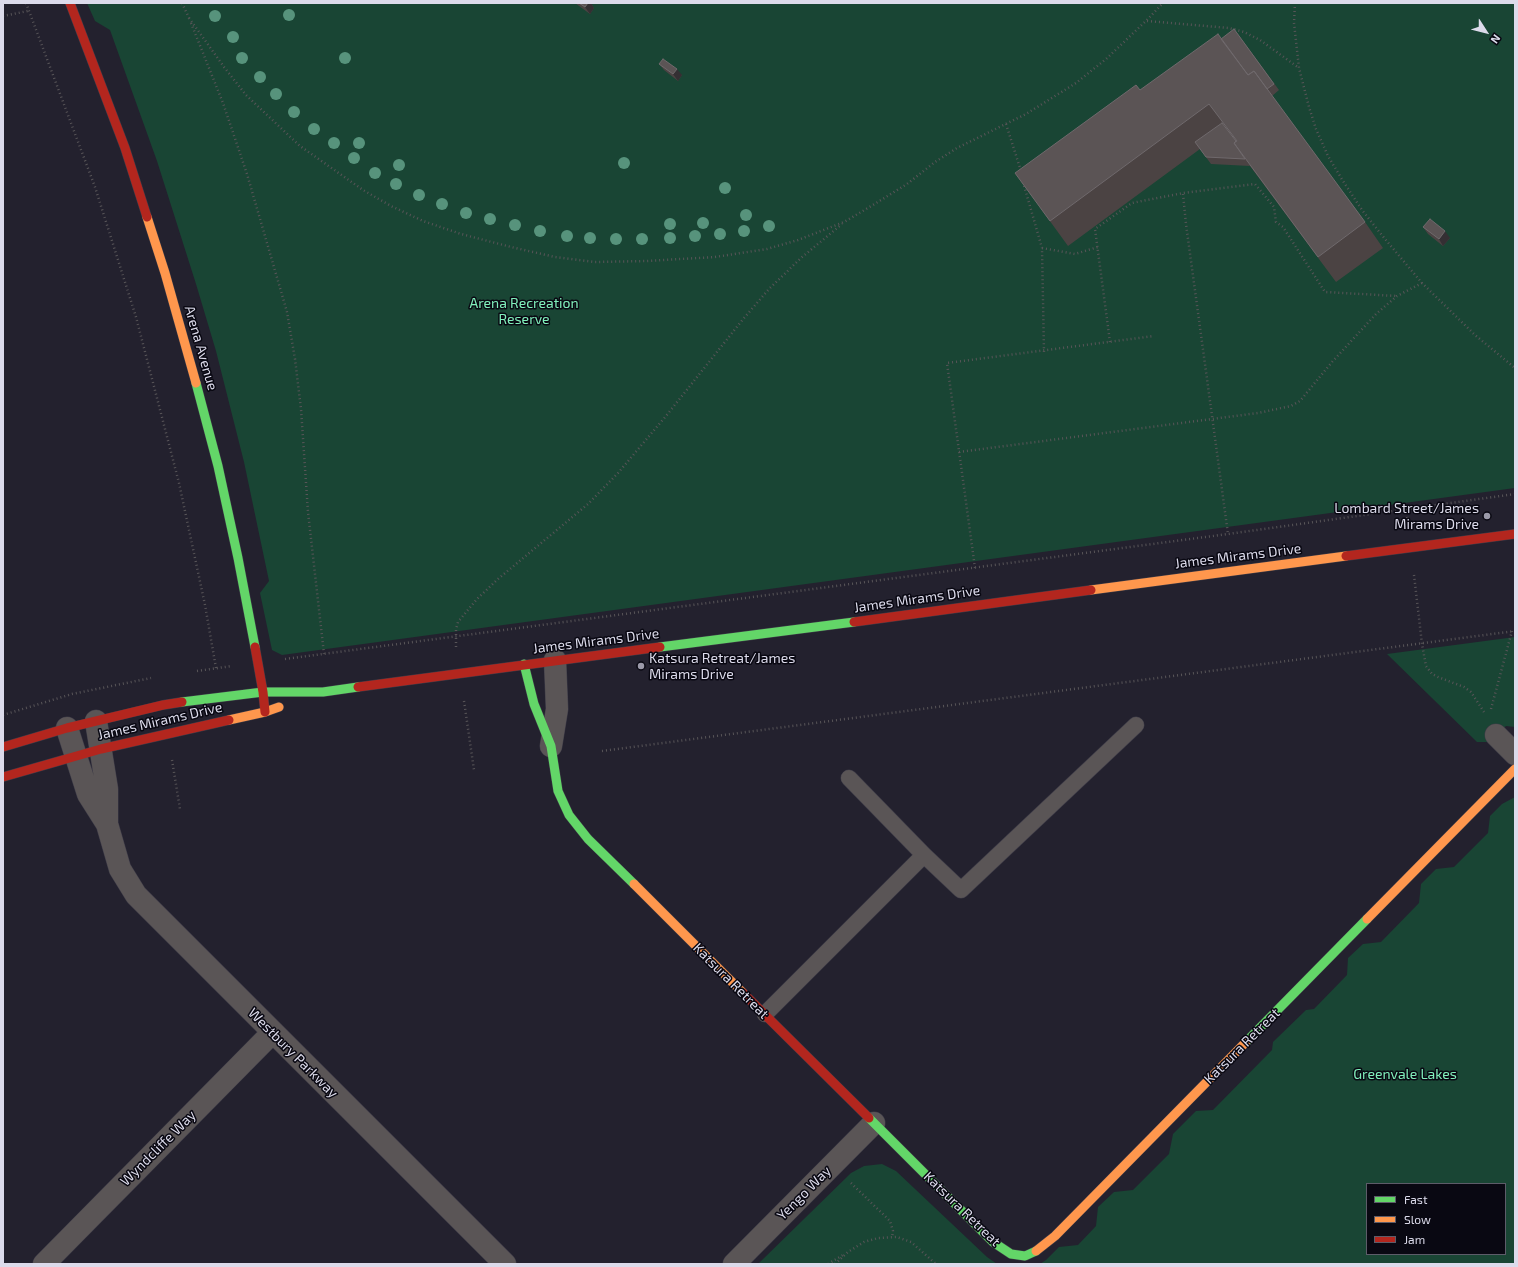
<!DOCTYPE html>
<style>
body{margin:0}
#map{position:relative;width:1518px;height:1267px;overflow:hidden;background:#23212e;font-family:"Exo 2",sans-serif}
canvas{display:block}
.frame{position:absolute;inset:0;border:4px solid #dcdbeb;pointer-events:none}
.legend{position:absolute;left:1366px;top:1183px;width:140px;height:72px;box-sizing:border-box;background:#090812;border:1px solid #5d5c69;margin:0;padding:5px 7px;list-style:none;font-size:12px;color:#dcdbeb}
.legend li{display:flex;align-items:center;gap:8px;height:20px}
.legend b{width:20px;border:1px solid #5d5c69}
.north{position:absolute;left:1466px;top:12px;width:40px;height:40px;-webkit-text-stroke:3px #090812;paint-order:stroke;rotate:126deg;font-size:11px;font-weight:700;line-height:16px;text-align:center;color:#dcdbeb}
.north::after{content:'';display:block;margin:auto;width:14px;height:18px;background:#dcdbeb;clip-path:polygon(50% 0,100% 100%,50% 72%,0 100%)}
</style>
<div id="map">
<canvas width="1518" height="1267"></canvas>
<div class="frame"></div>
<ul class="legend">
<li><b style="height:5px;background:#63d668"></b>Fast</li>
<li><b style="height:5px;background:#ff974d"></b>Slow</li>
<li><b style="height:5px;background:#b3261e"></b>Jam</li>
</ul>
<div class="north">N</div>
</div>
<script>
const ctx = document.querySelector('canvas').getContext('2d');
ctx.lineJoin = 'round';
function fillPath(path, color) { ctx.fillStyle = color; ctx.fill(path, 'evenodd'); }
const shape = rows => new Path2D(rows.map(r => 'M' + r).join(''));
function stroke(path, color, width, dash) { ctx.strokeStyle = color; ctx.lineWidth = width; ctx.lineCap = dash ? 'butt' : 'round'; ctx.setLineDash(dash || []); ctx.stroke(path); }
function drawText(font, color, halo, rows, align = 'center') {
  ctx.font = font + ' "Exo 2",sans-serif'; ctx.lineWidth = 3; ctx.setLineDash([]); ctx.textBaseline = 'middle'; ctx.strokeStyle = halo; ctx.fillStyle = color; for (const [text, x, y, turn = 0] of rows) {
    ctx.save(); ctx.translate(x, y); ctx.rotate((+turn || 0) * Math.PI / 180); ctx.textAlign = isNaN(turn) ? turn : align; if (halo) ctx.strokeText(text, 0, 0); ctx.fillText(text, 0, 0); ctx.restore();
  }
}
fillPath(shape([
 [87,3,1515,3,1515,488,282,655,272,650,260,593,269,581,244,462,216,351,196,284,157,161,110,30,95,21],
 [1515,637,1515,727,1506,726,1488,742,1477,742,1387,654],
 [1515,797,1515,1264,1040,1264,1046,1260,1059,1247,1078,1245,1096,1226,1098,1207,1114,1192,1133,1190,1169,1154,1173,1134,1196,1111,1213,1110,1272,1050,1273,1042,1306,1010,1314,1009,1347,975,1348,958,1363,944,1381,942,1419,903,1421,884,1436,869,1454,867,1488,833,1490,816,1502,804],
 [1367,1184,1505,1184,1505,1254,1367,1254],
 [882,1164,896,1171,987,1257,997,1264,758,1264,851,1173,864,1166]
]), '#194534');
const lane = shape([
 [849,778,924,855],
 [765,1014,924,855,961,890,1136,725]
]);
const street = shape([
 [96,721,107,789,107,824],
 [67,728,88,794,107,824,120,869,136,895,505,1264],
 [1496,735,1515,754],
 [551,746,557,709,555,660],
 [44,1264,273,1032],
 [734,1264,874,1123]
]);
const fast = shape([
 [196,383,218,466,238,558,255,647],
 [660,647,854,622],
 [524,664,534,704,551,746,558,791,569,815,588,839,634,884],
 [182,702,263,692,323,692,358,687],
 [1246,1042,1367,919],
 [869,1118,993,1242,1011,1254,1025,1256,1036,1251]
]);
const slow = shape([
 [147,217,165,273,196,383],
 [1091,590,1346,556],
 [229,720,265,712,279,707],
 [634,884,743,993],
 [1367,919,1515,769],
 [1036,1251,1055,1236,1246,1042]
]);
const jam = shape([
 [70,3,125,148,147,217],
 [1346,556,1515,534],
 [854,622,1091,590],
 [255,647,263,692,265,712],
 [358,687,660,647],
 [3,747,67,728,163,705,182,702],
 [3,777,101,749,229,720],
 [743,993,869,1118]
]);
stroke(lane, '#3e3c48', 17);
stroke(street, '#3e3c48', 23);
stroke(fast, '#3e3c48', 10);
stroke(slow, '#3e3c48', 10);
stroke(jam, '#3e3c48', 10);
stroke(shape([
 [26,3,95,187,136,317,179,483,205,605,216,668],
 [182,3,189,18],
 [1295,3,1294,23,1299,68,1309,107,1316,129,1328,156,1343,181,1362,210,1385,239,1422,283,1475,335,1515,368],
 [3,16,28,11],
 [189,18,224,67,246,95,300,146,363,190,391,206,423,221,461,234,511,247,555,257,595,262,647,261,715,257,767,249,798,240,844,222,873,205,907,184,935,162,957,148,1026,114,1076,83,1106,59,1146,21,1163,3],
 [1147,21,1229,28,1244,32,1260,40,1299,68],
 [191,23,223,103,247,174,287,312,295,359,301,409,308,512,324,654],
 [1006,124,1021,171],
 [1023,182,1042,248,1044,352],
 [1183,194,1186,224,1228,534],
 [1042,248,1075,254,1098,247],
 [1110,342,1095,229,1132,203,1183,193,1255,184,1274,207,1276,222,1283,227,1325,292,1397,296],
 [959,452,1258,413,1291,406,1300,401,1332,362,1376,314,1397,296,1422,283],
 [1406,509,1408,522],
 [975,568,947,363,1154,336],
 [1414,575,1422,644,1426,666,1432,674,1438,677,1464,687,1471,692,1484,712],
 [456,647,456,629,458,622,477,599,498,579,588,504,618,473,666,416,744,318,769,289,801,258,842,224],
 [285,659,1228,534,1515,494],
 [197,671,232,666],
 [464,701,474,770],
 [1491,709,1512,631],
 [3,715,72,694,151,678],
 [602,751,1515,631],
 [172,760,180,809],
 [851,1183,890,1221,893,1231,892,1238],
 [828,1264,843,1255],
 [835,1264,848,1252,864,1242,878,1238,897,1237,911,1242,936,1264]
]), '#585558', 2.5, [1, 3]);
stroke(lane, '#5a5556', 16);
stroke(street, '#5a5556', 22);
stroke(fast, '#63d668', 9);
stroke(slow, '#ff974d', 9);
stroke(jam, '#b3261e', 9);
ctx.fillStyle = '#57937c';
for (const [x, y] of [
 [289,15],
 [215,16],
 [233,37],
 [242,58],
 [345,58],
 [260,77],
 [276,94],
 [294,112],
 [314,129],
 [334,143],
 [359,143],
 [354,158],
 [624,163],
 [399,165],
 [375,173],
 [396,184],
 [725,188],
 [419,195],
 [442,204],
 [466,213],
 [746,215],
 [490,219],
 [703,223],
 [670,224],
 [515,225],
 [769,226],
 [540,231],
 [744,231],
 [720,234],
 [567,236],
 [695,236],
 [590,238],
 [670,238],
 [616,239],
 [642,239]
]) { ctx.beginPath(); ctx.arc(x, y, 6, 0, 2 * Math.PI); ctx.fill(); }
fillPath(shape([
 [575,3,591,3,594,8,590,14],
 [1234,29,1279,90,1272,96,1365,222,1383,248,1336,282,1250,166,1211,164,1200,149,1068,246,1015,173,1140,90,1221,39],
 [659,64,682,75,678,81,664,70],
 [1423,227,1450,238,1443,246,1428,234]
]), '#4b4343');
fillPath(shape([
 [588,3,591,3,594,8,590,14,585,7],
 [677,69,682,75,678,81,673,74],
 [1445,231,1450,238,1443,246,1439,239]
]), '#342f33');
const building = shape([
 [579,3,588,3,585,7,579,3],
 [1234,29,1274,84,1267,89,1254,71,1248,75,1221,39,1234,29],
 [1218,34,1248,75,1254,71,1365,222,1318,257,1234,143,1237,141,1209,104,1050,221,1015,173,1136,85,1140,90,1218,34],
 [663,59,677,69,673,74,659,64,663,59],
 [1222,123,1236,141,1234,143,1245,159,1206,157,1195,142,1222,123],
 [1430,219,1445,231,1439,239,1423,227,1430,219]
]);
fillPath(building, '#5b5455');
stroke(building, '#6f696c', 1);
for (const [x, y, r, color] of [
 [1487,516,4,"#9b9aa9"],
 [641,666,4,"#9b9aa9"]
]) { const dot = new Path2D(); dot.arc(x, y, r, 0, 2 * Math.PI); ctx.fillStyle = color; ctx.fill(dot); stroke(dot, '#090812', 1.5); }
drawText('14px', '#81f0bc', '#090812', [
 ["Arena Recreation",524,303],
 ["Reserve",524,319],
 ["Greenvale Lakes",1405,1074]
]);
drawText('14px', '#dcdbeb', '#090812', [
 ["Arena Avenue",201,348,74],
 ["James Mirams Drive",1238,556,-7],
 ["James Mirams Drive",917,599,-8],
 ["James Mirams Drive",596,641,-7],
 ["James Mirams Drive",160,721,-13],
 ["Katsura Retreat",731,981,45],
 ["Katsura Retreat",1242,1046,-45],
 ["Westbury Parkway",293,1053,45],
 ["Wyndcliffe Way",158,1148,-45],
 ["Yengo Way",804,1193,-45],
 ["Katsura Retreat",962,1209,44]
]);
drawText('14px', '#dcdbeb', '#090812', [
 ["Lombard Street/James",1479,508],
 ["Mirams Drive",1479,524],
 ["Katsura Retreat/James",649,658,"left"],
 ["Mirams Drive",649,674,"left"]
], 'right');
</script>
